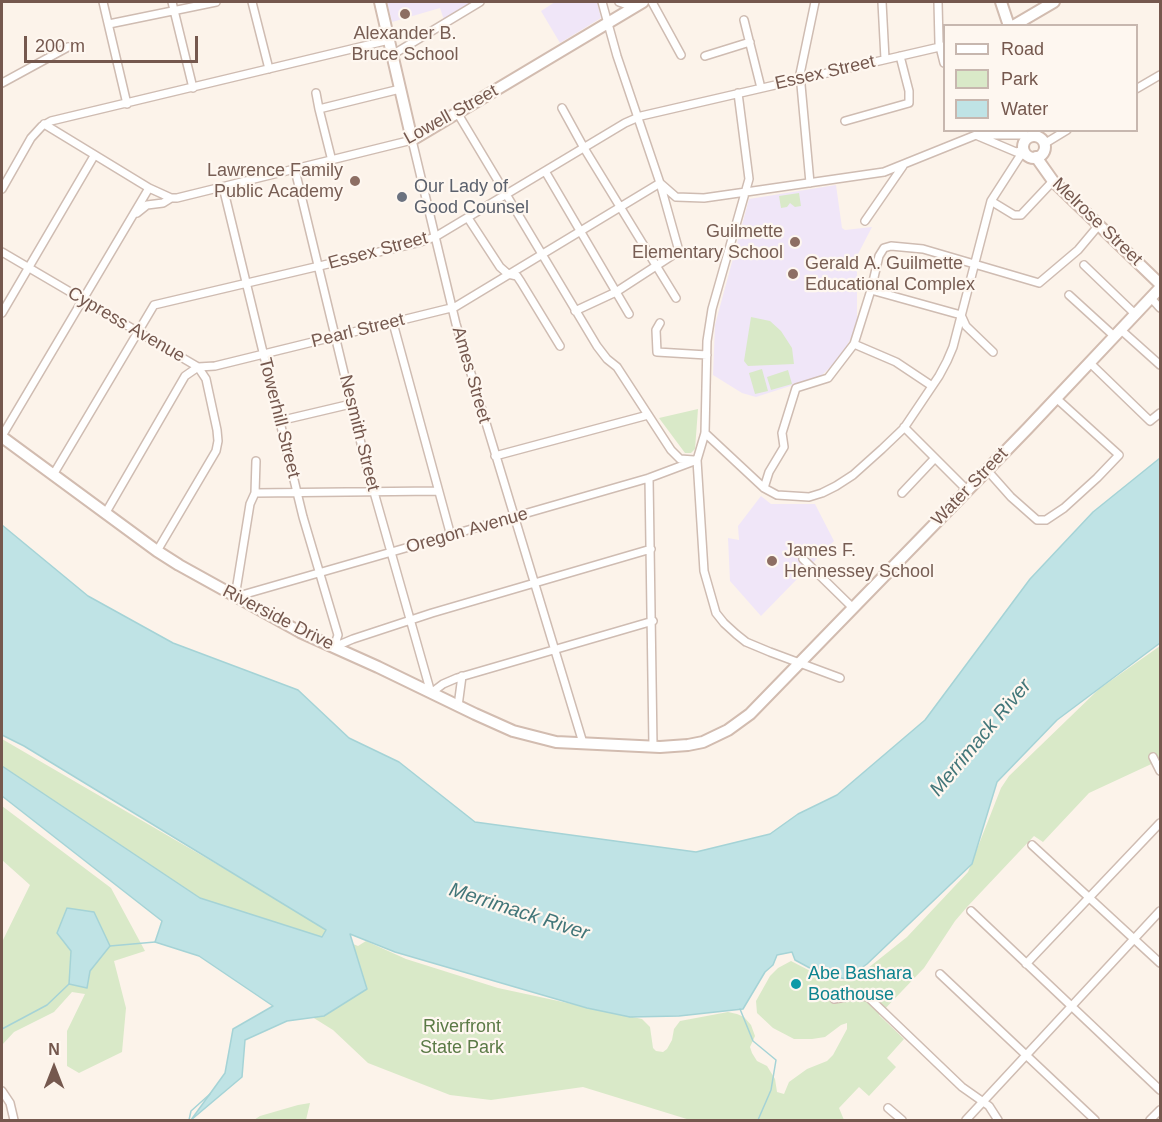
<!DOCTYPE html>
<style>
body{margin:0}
#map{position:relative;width:1162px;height:1122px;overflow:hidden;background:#fcf3ea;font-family:Helvetica,sans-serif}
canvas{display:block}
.frame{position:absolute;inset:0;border:3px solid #75584e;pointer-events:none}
.legend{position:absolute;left:943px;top:24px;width:195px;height:108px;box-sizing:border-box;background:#fef7f0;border:2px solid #c7b7af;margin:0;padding:8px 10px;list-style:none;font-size:18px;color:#75584e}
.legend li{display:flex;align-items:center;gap:12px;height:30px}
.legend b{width:30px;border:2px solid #c7b7af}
.north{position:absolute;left:24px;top:1038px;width:60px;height:60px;-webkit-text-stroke:4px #fef7f0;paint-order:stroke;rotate:0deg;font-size:16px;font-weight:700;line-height:24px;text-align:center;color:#75584e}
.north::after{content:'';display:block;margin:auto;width:21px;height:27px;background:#75584e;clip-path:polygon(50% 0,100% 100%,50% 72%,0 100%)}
.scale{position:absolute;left:24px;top:36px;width:174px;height:27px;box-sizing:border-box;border:3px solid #75584e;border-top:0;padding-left:8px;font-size:18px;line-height:21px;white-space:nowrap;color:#75584e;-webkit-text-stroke:4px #fef7f0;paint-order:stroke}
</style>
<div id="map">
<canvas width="1162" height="1122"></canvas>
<div class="frame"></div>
<ul class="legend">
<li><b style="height:8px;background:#fff"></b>Road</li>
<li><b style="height:16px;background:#d9e9c8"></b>Park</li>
<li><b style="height:16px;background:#bfe3e5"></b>Water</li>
</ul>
<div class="north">N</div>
<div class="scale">200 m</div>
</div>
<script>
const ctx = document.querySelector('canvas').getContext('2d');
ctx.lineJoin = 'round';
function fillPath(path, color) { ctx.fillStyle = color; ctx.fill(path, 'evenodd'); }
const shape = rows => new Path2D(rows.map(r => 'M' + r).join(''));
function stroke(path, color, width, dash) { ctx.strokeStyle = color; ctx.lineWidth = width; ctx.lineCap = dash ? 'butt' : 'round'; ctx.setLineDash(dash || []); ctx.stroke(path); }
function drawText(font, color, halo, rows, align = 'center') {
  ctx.font = font + ' Helvetica,sans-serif'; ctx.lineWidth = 4.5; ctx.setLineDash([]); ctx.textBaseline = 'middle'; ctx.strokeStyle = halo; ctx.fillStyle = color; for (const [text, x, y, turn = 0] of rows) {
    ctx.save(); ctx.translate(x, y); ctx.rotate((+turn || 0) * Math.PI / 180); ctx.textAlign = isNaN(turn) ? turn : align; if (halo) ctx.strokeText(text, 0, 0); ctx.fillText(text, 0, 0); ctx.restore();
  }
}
fillPath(shape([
 [387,2,474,2,444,20,440,8,392,22],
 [555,2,597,2,601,18,560,43,541,11],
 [836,185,842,228,845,230,872,227,857,256,857,324,852,336,840,358,821,376,756,397,742,393,713,375,715,325,749,199],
 [761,496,771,504,815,504,834,541,761,616,730,581,728,538,739,540,738,526]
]), '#f0e6f8');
fillPath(shape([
 [799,193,801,206,795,207,790,203,787,207,781,208,779,196],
 [751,317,770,321,781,331,792,348,794,364,748,366,744,361],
 [762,369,768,391,755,394,749,373],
 [788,370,792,384,771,390,767,377],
 [698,409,695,449,691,453,685,453,659,418],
 [1160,646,1160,760,1089,793,1043,842,1034,836,967,907,955,921,924,968,879,1015,904,1039,887,1058,896,1067,869,1096,859,1087,839,1108,844,1120,690,1120,583,1087,491,1100,450,1095,368,1063,333,1030,301,1010,2,793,2,739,304,915,341,939,358,946,366,941,406,959,498,988,642,1019,650,1027,653,1048,656,1051,663,1052,667,1049,672,1040,674,1029,680,1021,728,1012,737,1014,744,1017,751,1025,755,1036,750,1047,752,1053,757,1061,767,1066,775,1079,777,1092,784,1094,789,1082,807,1069,827,1061,833,1055,847,1029,847,1023,841,1025,825,1037,812,1039,794,1039,773,1028,757,1013,756,1001,770,976,778,968,791,961,820,976,841,981,853,980,907,937,968,872,1001,788,1009,776,1099,689],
 [2,806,111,888,145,951,114,961,126,1008,122,1052,79,1073,67,1066,67,1031,85,994,72,992,54,1012,14,1032,2,1045,2,942,30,885,2,860],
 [310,1103,306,1120,254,1120,260,1116,298,1105]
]), '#d9e9c8');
const water = shape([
 [1160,458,1160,643,1057,720,997,782,972,864,867,964,846,979,819,973,795,960,792,952,777,955,773,965,765,972,743,1009,679,1016,630,1017,587,1008,395,952,350,934,367,989,324,1016,287,1021,245,1040,242,1077,191,1120,225,1073,233,1029,273,1006,199,956,155,942,162,921,2,796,2,766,200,898,322,937,326,930,24,746,2,735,2,525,88,596,173,643,298,690,349,738,399,762,475,822,696,852,770,834,798,814,837,795,925,720,1030,579,1093,512,1160,458],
 [67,908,94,912,110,946,90,971,87,988,69,984,71,951,57,933,67,908]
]);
fillPath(water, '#bfe3e5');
stroke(water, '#a5d3d6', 1.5);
stroke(shape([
 [110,946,155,942],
 [740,1009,753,1041,776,1060,771,1090,758,1120],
 [2,1029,47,1005,69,984],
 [189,1120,191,1111,210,1094]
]), '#a5d3d6', 1.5);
const street = shape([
 [103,2,127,104],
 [172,2,193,88],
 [252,2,269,69],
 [619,2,633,7],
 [652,2,681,55],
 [882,2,885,59],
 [938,2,939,43,944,63],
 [744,20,761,88],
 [109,24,216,2],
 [392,55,480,2],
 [705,56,750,42],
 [2,83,68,47],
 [1136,89,1160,75],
 [316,93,319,109],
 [738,93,749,179,712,309,707,341,705,433,697,460,704,571,716,613,724,623,736,634,746,642,770,652,840,678],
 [562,108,584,148,676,298],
 [458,114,597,346,607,359,617,367,671,450,680,459,694,460],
 [845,121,909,103,909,91,900,56],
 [44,124,149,188],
 [978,136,1016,152,1023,150],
 [1044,144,1067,130],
 [332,161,319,109,400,89],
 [295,170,366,464,431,693,443,684,457,678,653,621],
 [545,171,629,314],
 [810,183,800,74,815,2],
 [223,187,303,517,338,635,334,647],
 [2,189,31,138,42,126,51,121,389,40],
 [991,201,1014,215,1021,215,1053,181],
 [137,213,147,205,163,203,171,198],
 [468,218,500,267,508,274,517,276,521,282,560,346],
 [865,221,903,166],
 [2,252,198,367,206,379,217,430,218,441,216,451,157,551],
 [1084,265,1135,314],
 [871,290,961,315,966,326,993,352],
 [1069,295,1114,336],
 [1151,298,1160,308],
 [575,311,616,292,679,251,660,183,617,56,602,2],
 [2,313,94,156],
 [393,323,451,536],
 [660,323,656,330,657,352,707,355],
 [1121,330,1160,365],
 [854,344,896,362,932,386],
 [1090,363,1150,421,1160,413],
 [279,421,351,404],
 [904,427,967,490],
 [705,433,764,488,777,495,809,497,822,493,836,486,853,475,882,449,904,428,939,376,947,361,953,347,991,201,1020,156,1026,154],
 [2,436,149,188,171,198,177,198,412,140,456,324,583,743],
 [495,456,648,415],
 [256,461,255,493,250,504,235,597,649,478,697,460],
 [987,470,1011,497,1037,520,1046,520,1064,508,1097,478,1119,455,1056,398],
 [53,475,154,305,417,243,435,237,625,123,641,116,944,46],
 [649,478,653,746],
 [764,488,769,472,784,447,782,433,796,388,828,378,854,344,871,290,879,256,884,248,891,246,923,249,1039,283,1078,250,1099,225],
 [255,493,438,491],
 [902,493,935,458],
 [105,514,185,376,198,367,215,366,455,307,660,183,676,197,704,198,746,192,884,172,976,135,1025,135,1029,137],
 [803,559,853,608],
 [334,647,353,639,432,613,651,549],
 [458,706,462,676],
 [1153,757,1160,771],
 [1032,845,1160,963],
 [971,911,1160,1090],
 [1026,964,1160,823],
 [940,974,1095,1120],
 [834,999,858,995,868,997,962,1087,989,1106,998,1120],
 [2,1091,10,1103,14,1120],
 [888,1108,902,1120],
 [966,1120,1160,911],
 [1150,1120,1160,1110]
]);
const secondary = shape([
 [380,2,412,140,643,2],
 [1001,2,1009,26],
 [1013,26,1054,2],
 '1023 147a11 11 0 1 1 22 0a11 11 0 1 1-22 0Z',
 [1036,157,1053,181,1160,284],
 [2,437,157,551,179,565,300,632,378,667,475,714,513,731,556,742,660,747,688,745,703,742,728,730,750,714,1028,428,1160,288]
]);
stroke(street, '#cfbcb2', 10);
stroke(secondary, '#d2bcb0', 14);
stroke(street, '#fff', 7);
stroke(secondary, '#fff', 10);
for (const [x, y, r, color] of [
 [405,14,6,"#8d6e63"],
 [355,181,6,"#8d6e63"],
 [402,197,6,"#6b7280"],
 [795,242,6,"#8d6e63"],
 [793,274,6,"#8d6e63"],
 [772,561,6,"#8d6e63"],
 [796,984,6,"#0f9aa8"]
]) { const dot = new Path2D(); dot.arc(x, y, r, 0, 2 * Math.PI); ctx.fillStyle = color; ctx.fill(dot); stroke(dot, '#fef7f0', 2); }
drawText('18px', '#785e54', '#fef7f0', [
 ["Alexander B.",405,34,"center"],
 ["Bruce School",405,55,"center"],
 ["Lawrence Family",343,171],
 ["Public Academy",343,192],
 ["Guilmette",783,232],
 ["Elementary School",783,253],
 ["Gerald A. Guilmette",805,264,"left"],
 ["Educational Complex",805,285,"left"],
 ["James F.",784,551,"left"],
 ["Hennessey School",784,572,"left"]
], 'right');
drawText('18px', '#75584e', '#fef7f0', [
 ["Essex Street",825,73,-13],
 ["Lowell Street",451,115,-29],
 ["Melrose Street",1097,222,44],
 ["Essex Street",378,251,-15],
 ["Cypress Avenue",126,325,30],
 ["Pearl Street",358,331,-14],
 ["Ames Street",471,375,74],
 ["Towerhill Street",279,418,76],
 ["Nesmith Street",359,433,76],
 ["Water Street",970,487,-46],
 ["Oregon Avenue",467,531,-16],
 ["Riverside Drive",278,618,27]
]);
drawText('18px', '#5b616d', '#fef7f0', [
 ["Our Lady of",414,187],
 ["Good Counsel",414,208]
], 'left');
drawText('18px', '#0d838f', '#fef7f0', [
 ["Abe Bashara",808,974],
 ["Boathouse",808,995]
], 'left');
drawText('18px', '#5b7a46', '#fef7f0', [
 ["Riverfront",462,1027],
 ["State Park",462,1048]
]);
drawText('italic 20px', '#427679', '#fef7f0', [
 ["Merrimack River",981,738,-50],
 ["Merrimack River",519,912,18]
]);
</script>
